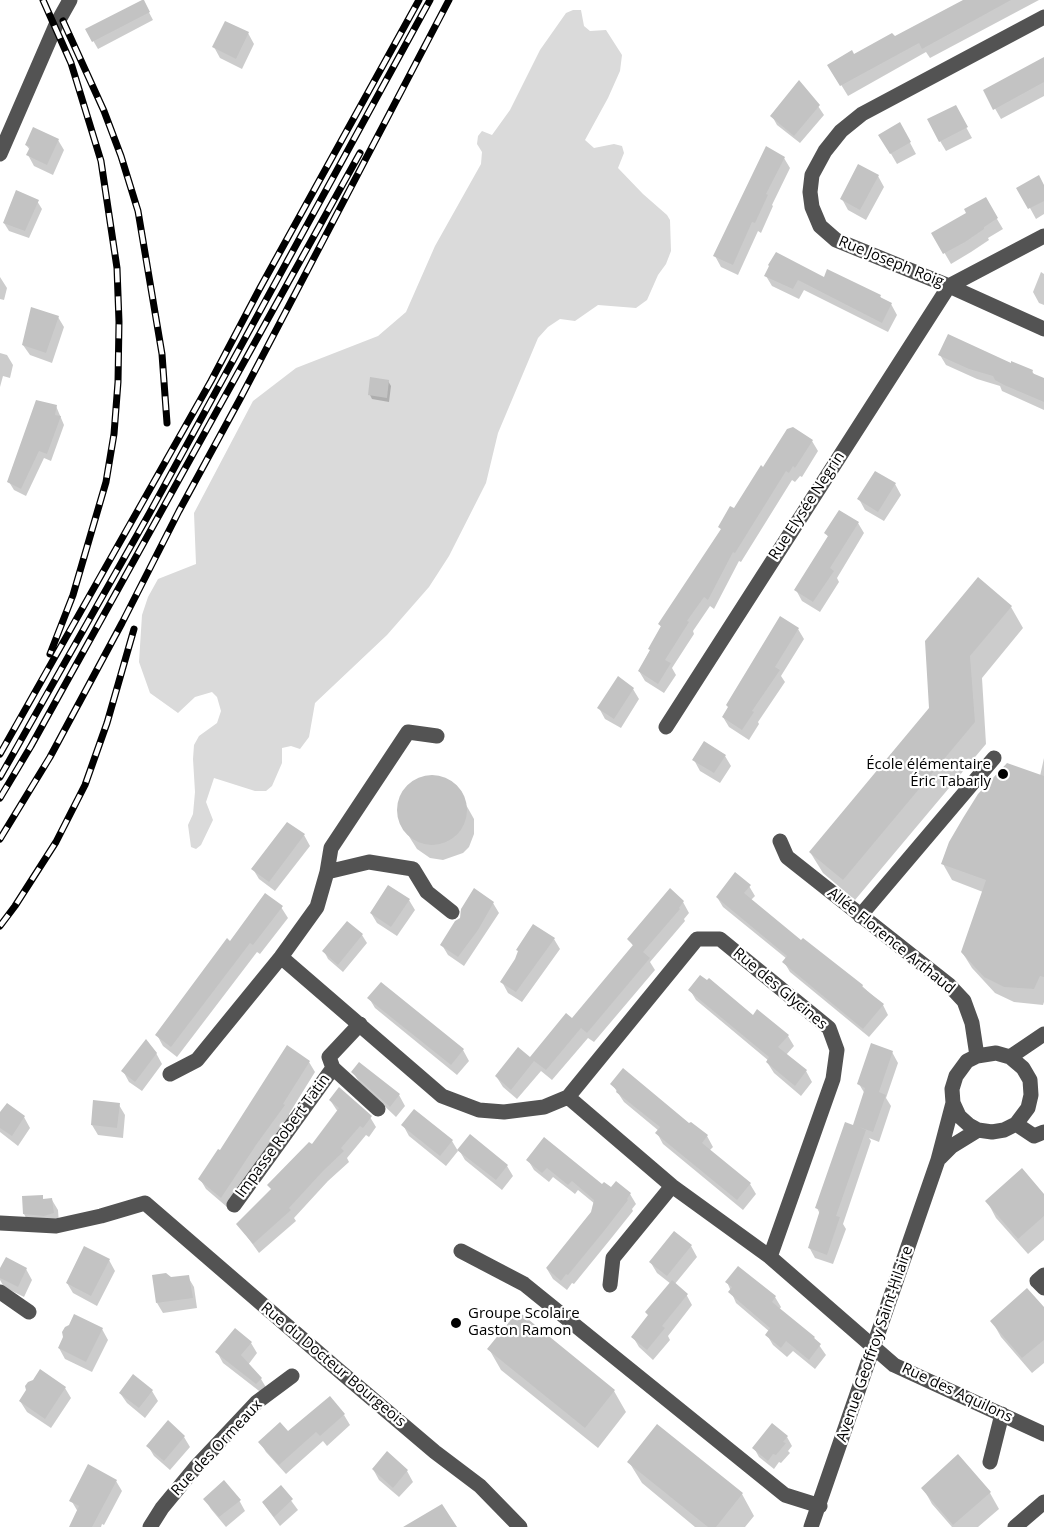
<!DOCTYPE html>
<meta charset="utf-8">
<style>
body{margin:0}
canvas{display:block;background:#fff}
</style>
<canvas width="1044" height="1527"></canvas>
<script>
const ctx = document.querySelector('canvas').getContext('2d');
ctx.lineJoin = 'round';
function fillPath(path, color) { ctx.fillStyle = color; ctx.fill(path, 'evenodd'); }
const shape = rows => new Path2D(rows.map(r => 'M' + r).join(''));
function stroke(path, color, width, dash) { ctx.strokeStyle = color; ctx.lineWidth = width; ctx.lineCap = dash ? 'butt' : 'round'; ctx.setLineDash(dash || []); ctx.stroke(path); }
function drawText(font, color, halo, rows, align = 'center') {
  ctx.font = font + ' "Open Sans",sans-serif'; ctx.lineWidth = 4.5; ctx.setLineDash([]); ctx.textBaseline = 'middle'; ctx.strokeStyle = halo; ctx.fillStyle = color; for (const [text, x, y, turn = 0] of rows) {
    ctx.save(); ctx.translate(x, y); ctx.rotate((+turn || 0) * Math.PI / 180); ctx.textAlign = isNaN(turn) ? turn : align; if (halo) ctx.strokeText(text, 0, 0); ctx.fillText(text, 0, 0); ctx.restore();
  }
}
fillPath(shape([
 [573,10,581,10,584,26,590,31,606,30,622,55,620,71,608,98,585,140,594,148,614,144,622,146,624,153,618,168,643,194,667,215,670,220,671,251,666,264,658,275,647,300,636,308,598,305,575,321,560,319,548,327,538,338,498,433,486,483,449,556,429,587,387,635,315,703,309,737,300,749,291,746,282,748,282,763,272,786,266,791,255,791,214,778,206,802,213,820,201,845,196,849,191,847,188,825,193,814,195,792,193,759,194,745,199,736,217,723,221,711,217,697,212,692,195,697,178,713,150,693,139,662,142,615,148,597,158,579,196,564,194,513,253,401,296,368,378,336,406,312,435,246,481,164,482,152,477,144,478,136,482,131,492,135,510,110,540,50,566,13]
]), '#dadada');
fillPath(shape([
 [966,0,1039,0,930,58,926,52,848,96,829,65,894,38],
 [143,1,153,20,98,49,87,30],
 [248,33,254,44,242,69,220,58,214,47],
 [1044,58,1044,96,1001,119,985,91],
 [818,106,824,115,800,143,777,125,772,116],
 [955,107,972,138,946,151,940,141],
 [900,124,916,154,897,164,880,135],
 [58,140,64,150,53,175,34,166,28,155,30,150,26,145],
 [784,158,790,168,772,205,773,206,761,233,758,231,738,275,721,267,715,256],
 [878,176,884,187,866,220,848,210,842,199],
 [1019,188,1044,188,1044,214,1036,219],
 [985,199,1003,229,988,238,989,240,971,252,951,264,933,233,968,213],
 [37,201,42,209,29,238,9,231,4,223],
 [1041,272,1044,274,1044,305,1039,303,1033,292],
 [766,276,825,279,880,296,882,300,891,304,897,315,888,332,804,290,799,299,772,286],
 [0,277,7,288,4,300,0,299],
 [58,317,64,327,52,363,30,355,23,345],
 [0,353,7,355,13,365,10,378,3,376,0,387],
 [940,355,1013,366,1032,371,1035,376,1044,380,1044,410,1002,391,1000,386,977,379,946,365],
 [388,381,391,386,389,402,372,399,370,395],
 [56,406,64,425,51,461,44,458,26,496,14,490,9,482],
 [812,441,818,451,802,477,800,476,795,482,792,480,741,562,739,561,714,609,710,606,693,631,694,634,672,668,676,675,664,693,645,681,639,671,662,628,659,624,722,531,720,527,734,510,764,469],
 [895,484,901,495,884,521,865,510,859,499],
 [858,523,864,533,837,578,839,582,820,612,802,601,796,590,829,538,826,533],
 [1011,607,1023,628,982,678,986,744,855,900,823,873,810,852,931,708,926,641],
 [798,629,804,639,781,676,785,682,758,722,759,724,749,740,729,727,723,717],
 [633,689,639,699,621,728,605,719,599,708],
 [725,756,731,766,720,783,700,771,694,760],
 [1044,758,1044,1002,1043,1005,1014,1002,995,993,972,968,962,952,983,892,952,880,943,864,1040,776],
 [437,777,448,781,456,787,474,819,474,834,469,847,463,853,443,860,430,858,417,849,400,822,398,810,401,797,409,785,421,778],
 [304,835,310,846,275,891,259,879,253,869],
 [749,886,755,896,751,900,801,942,862,986,883,1005,888,1015,869,1037,790,972,784,962,787,959,723,907,717,897],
 [670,891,683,902,689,913,684,919,685,921,650,962,655,970,594,1042,588,1038,552,1080,541,1071,517,1099,503,1087,496,1076,530,1059,572,1020,634,947,629,939],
 [409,900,415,910,397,936,377,923,371,913],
 [493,903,499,913,464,966,448,955,442,945,461,918],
 [281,907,288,918,260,954,257,952,177,1057,163,1046,157,1035,230,943],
 [347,923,362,935,367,943,343,972,328,959,324,951],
 [554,939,560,949,522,1002,508,993,502,982],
 [690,990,753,1017,788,1036,794,1046,786,1055,806,1071,812,1082,801,1096,774,1073,767,1062,769,1061,696,1000],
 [369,998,463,1050,469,1061,457,1075,375,1008],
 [287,1047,309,1062,315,1072,289,1114,290,1116,227,1207,206,1189,200,1179,220,1152],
 [892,1052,898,1063,886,1098,891,1106,879,1142,869,1138,871,1141,843,1224,846,1229,833,1264,815,1258,809,1247,820,1214,817,1208,854,1127,865,1094,859,1084],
 [156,1053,162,1064,142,1091,129,1082,123,1071],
 [353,1072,399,1095,405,1106,396,1117,359,1082],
 [612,1084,689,1125,691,1124,707,1136,713,1147,709,1151,750,1184,756,1194,743,1210,663,1144,657,1133,659,1131,624,1102],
 [330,1100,370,1117,376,1127,369,1137,366,1135,347,1158,349,1162,328,1181,294,1218,296,1221,259,1253,238,1224,272,1190,269,1185,312,1147,338,1112],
 [7,1105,24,1117,30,1128,18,1146,0,1132,0,1115],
 [119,1105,125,1115,123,1138,98,1135,92,1125],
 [403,1125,452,1141,458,1151,446,1166,409,1136],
 [459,1150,507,1166,513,1176,502,1190,465,1160],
 [528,1160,611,1189,630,1194,636,1204,632,1209,633,1211,609,1241,574,1284,572,1283,567,1290,553,1279,547,1269,593,1212,595,1204,578,1190,575,1194,553,1177,549,1182,534,1170],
 [1044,1196,1044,1240,1028,1254,996,1218,987,1201],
 [42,1197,44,1200,52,1200,58,1210,59,1224,30,1225,24,1214],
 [691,1246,697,1257,674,1285,686,1294,692,1305,668,1336,670,1340,653,1360,639,1347,633,1337,671,1284,657,1273,651,1263],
 [109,1260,115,1271,97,1306,73,1293,67,1283],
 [26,1269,32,1280,24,1297,4,1287,0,1280,0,1272],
 [188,1277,194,1287,197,1308,163,1313,157,1303,171,1279],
 [727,1282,775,1297,781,1307,779,1310,814,1338,826,1355,815,1369,793,1351,787,1357,773,1345,767,1335,770,1332,736,1303],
 [1044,1309,1044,1363,1032,1373,1001,1337,992,1321],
 [102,1329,108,1340,92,1372,65,1359,59,1348],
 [251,1343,257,1353,248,1365,261,1379,267,1389,263,1394,223,1363,217,1352],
 [489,1349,614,1391,626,1412,598,1448,501,1370],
 [133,1376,152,1391,158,1401,145,1418,127,1403,120,1393],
 [65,1388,71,1398,51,1428,27,1412,20,1401],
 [344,1415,350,1425,327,1446,323,1441,286,1474,266,1452,260,1442],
 [184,1437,190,1447,170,1470,154,1456,148,1446],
 [787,1437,792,1446,788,1451,790,1453,781,1463,779,1462,774,1469,759,1457,754,1448],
 [958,1456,990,1493,999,1509,978,1527,952,1527,932,1504,923,1488],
 [629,1462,742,1494,754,1516,745,1527,695,1527,642,1483],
 [373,1469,407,1471,413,1482,399,1497,379,1480],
 [116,1481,122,1491,104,1525,102,1524,101,1527,71,1527,78,1512,71,1500],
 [281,1487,298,1510,280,1526,263,1503],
 [205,1499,239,1500,245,1511,226,1527,211,1509]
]), '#0003');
fillPath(shape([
 [142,0,144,0,150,12,92,42,85,29],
 [963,0,1011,0,922,49,919,43,840,86,827,65,852,50,854,54,892,33,895,36],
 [225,21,249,32,236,59,212,47],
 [1044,57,1044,82,993,110,983,90],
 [799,80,820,105,794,136,770,116],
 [956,105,968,127,939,142,927,119],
 [900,122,911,142,890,154,878,135],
 [33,127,59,139,47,165,26,155,30,147,25,145],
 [766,146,785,157,766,194,768,195,755,223,752,222,733,265,713,256],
 [858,164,879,175,860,210,840,199],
 [1039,175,1044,185,1044,201,1028,209,1016,188],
 [16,190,39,200,25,231,3,223],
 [986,197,998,218,984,227,984,229,965,242,943,254,931,233,966,213,964,209],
 [776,252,824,277,827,269,881,295,880,297,892,303,882,323,798,280,793,289,764,276,769,266,768,265],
 [31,307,59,316,46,353,22,345],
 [948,334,1011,363,1011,361,1033,370,1032,373,1044,378,1044,402,1004,385,995,380,993,376,969,369,938,355],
 [370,377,389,380,387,398,368,395],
 [36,400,57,405,55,415,61,416,47,454,39,451,21,489,7,482],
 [793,427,813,440,795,468,793,466,789,473,786,471,735,553,733,552,708,600,704,597,687,621,689,622,665,660,671,663,658,684,638,671,650,650,648,649,661,626,658,624,721,529,718,527,730,506,734,508,761,465,763,467,787,429],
 [875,471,896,483,878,512,857,499],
 [839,510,859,522,830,568,834,571,813,602,794,590,828,536,824,533],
 [978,577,1012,606,970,656,975,722,843,880,809,852,929,708,925,641],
 [780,616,799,628,775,667,780,670,752,711,754,712,742,730,722,717,728,707,726,705],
 [618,676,634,688,614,719,597,708],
 [704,741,726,755,714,773,692,760],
 [1007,763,1044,776,1044,977,1040,976,1034,989,1004,987,984,977,961,952,986,880,941,864,949,842,963,818,978,794],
 '397 810a35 35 0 1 1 70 0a35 35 0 1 1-70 0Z',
 [287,822,305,834,269,882,251,869],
 [735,872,751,885,744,893,801,940,803,938,863,985,862,987,884,1004,863,1029,782,962,787,956,716,897],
 [388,885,410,899,391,927,370,913],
 [474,888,494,902,478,930,458,957,440,945,455,921,460,918,461,909],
 [670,888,684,901,679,908,680,909,643,952,650,958,587,1033,581,1028,546,1070,534,1061,511,1090,495,1076,518,1047,530,1057,566,1013,572,1018,633,945,627,939],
 [265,893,283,906,253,945,250,943,171,1047,155,1035,227,938,230,941],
 [347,921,363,934,338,965,322,951],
 [533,924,555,938,516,992,500,982,515,959,518,951,516,950],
 [700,975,707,980,709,978,753,1015,757,1009,789,1035,778,1047,807,1070,795,1086,766,1062,771,1054,769,1057,688,990],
 [381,982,464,1049,451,1065,367,998],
 [146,1039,157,1053,135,1082,121,1071],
 [871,1043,893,1051,879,1092,886,1095,873,1132,859,1127,866,1130,836,1216,840,1217,827,1255,808,1248,820,1210,815,1208,845,1122,853,1125,865,1088,857,1084],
 [287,1045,310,1061,283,1104,285,1105,256,1145,221,1198,198,1179,218,1149,220,1150],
 [359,1062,400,1094,390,1107,351,1072],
 [623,1068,689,1123,691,1122,708,1135,702,1143,751,1183,737,1200,655,1133,660,1127,616,1092,617,1090,610,1084],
 [339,1087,372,1116,363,1128,360,1126,341,1148,344,1151,323,1171,289,1208,291,1210,253,1244,236,1224,271,1189,267,1185,309,1142,312,1144,339,1108,329,1100],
 [93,1100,120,1103,117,1128,91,1125],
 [7,1103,25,1116,12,1136,0,1128,0,1112],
 [414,1109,453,1140,440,1156,401,1125],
 [470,1134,508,1165,496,1180,457,1150],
 [544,1137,602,1184,604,1182,611,1187,616,1181,631,1193,627,1199,628,1200,604,1231,568,1275,566,1274,561,1281,546,1268,591,1212,594,1200,572,1181,568,1185,547,1168,542,1173,526,1160],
 [1022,1168,1044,1194,1044,1216,1018,1239,985,1201],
 [43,1195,43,1199,52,1198,54,1213,44,1216,23,1214,22,1196],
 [674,1231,692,1245,667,1276,649,1262],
 [84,1246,110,1259,91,1296,66,1283],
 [6,1257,27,1268,18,1287,0,1278,0,1268],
 [738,1266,776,1296,772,1302,815,1337,814,1338,821,1344,809,1360,786,1341,781,1348,765,1335,770,1328,728,1292,732,1287,725,1282],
 [166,1273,171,1277,189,1275,193,1298,156,1303,152,1275],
 [672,1280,688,1294,662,1326,665,1328,647,1350,631,1337,648,1315,645,1312],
 [1027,1288,1044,1307,1044,1340,1022,1358,990,1321],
 [518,1311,615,1390,585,1428,487,1349],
 [74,1314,103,1328,86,1362,58,1348,63,1337,62,1332,65,1327,69,1325],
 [235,1328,252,1342,241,1355,262,1378,256,1384,215,1352],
 [40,1369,66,1387,45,1419,19,1401,26,1390,25,1386,28,1382,33,1380],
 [133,1374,153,1390,139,1408,119,1393],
 [330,1396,345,1414,320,1436,316,1432,279,1465,258,1442,280,1422,288,1431],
 [168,1420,185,1436,164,1461,146,1446],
 [772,1423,788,1436,783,1442,786,1443,776,1455,773,1454,768,1461,752,1448],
 [657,1424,743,1493,716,1527,708,1527,627,1462],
 [387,1451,408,1470,393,1488,372,1469],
 [958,1454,991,1492,953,1525,921,1488],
 [88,1464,117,1480,92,1527,69,1527,79,1506,69,1501],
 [224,1480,241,1500,219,1517,203,1499],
 [281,1485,293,1499,274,1517,262,1502],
 [442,1504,457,1527,403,1527]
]), '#c3c3c3');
stroke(shape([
 [1044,17,862,114,841,131,825,151,812,175,810,192,812,207,820,226,836,240,949,286,1044,329],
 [0,154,56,25,70,0],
 [666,727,949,286,1044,236],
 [780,841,787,857,949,985,964,1001,972,1023,977,1056],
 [327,872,369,862,413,869,427,892,452,912],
 [860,916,994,758],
 [281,957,442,1096,479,1110,504,1112,544,1107,568,1097,697,939,720,939,829,1028,837,1050,833,1079,770,1257],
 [360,1024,329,1057,333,1068,378,1109],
 [1010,1057,1044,1034],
 [170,1074,197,1060,281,957,317,907,327,872,331,848,408,732,437,736],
 [568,1097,672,1186,770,1257,894,1365,1044,1434],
 [1016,1124,1034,1136,1044,1132],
 [940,1158,952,1146,978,1130],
 [234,1205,333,1068],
 [0,1223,56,1226,101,1216,145,1203,336,1368,435,1452,480,1486,520,1527],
 [461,1251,524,1284,785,1495,820,1506],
 [1044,1275,1037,1281,1044,1288],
 [610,1285,613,1258,672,1186],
 [0,1292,29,1312],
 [990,1462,1002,1414],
 [150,1527,162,1508,195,1468,257,1402,292,1376],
 [811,1527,938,1160,953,1103,952,1089,956,1076,967,1061,977,1056,996,1053,1010,1057,1023,1068,1030,1080,1031,1095,1028,1108,1016,1124,1004,1130,992,1132,978,1130,969,1125,959,1116,953,1103],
 [1015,1527,1044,1502]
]), '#535353', 15);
const rail = shape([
 [43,0,71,63,101,161,117,268,119,322,118,382,114,434,106,482,73,595,50,654],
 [63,21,104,111,121,156,138,211,162,354,167,423],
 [0,754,211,381,260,288,419,0],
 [0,777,149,514,430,0],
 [0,798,31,746,360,153],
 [0,839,50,757,122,623,179,511,240,399,449,0],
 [0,926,15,906,56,842,85,785,107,723,134,629]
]);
stroke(rail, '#000', 7);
stroke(rail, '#fff', 4.5, [14]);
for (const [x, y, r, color] of [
 [1003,774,6,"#000"],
 [456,1323,6,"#000"]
]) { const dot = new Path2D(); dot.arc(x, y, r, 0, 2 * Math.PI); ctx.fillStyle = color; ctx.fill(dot); stroke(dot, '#fff', 2); }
drawText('15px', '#000', '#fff', [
 ["Rue Joseph Roig",891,262,22],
 ["Rue Elysée Negrin",807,506,-57],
 ["Allée Florence Arthaud",891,941,39],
 ["Rue des Glycines",780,989,40],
 ["Impasse Robert Tatin",283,1136,-54],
 ["Avenue Geoffroy Saint-Hilaire",875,1344,-71],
 ["Rue du Docteur Bourgeois",333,1365,40],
 ["Rue des Aquilons",957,1393,25],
 ["Rue des Ormeaux",217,1448,-47]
]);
drawText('15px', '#000', '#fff', [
 ["École élémentaire",991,765],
 ["Éric Tabarly",991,782],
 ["Groupe Scolaire",468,1314,"left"],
 ["Gaston Ramon",468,1331,"left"]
], 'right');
</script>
